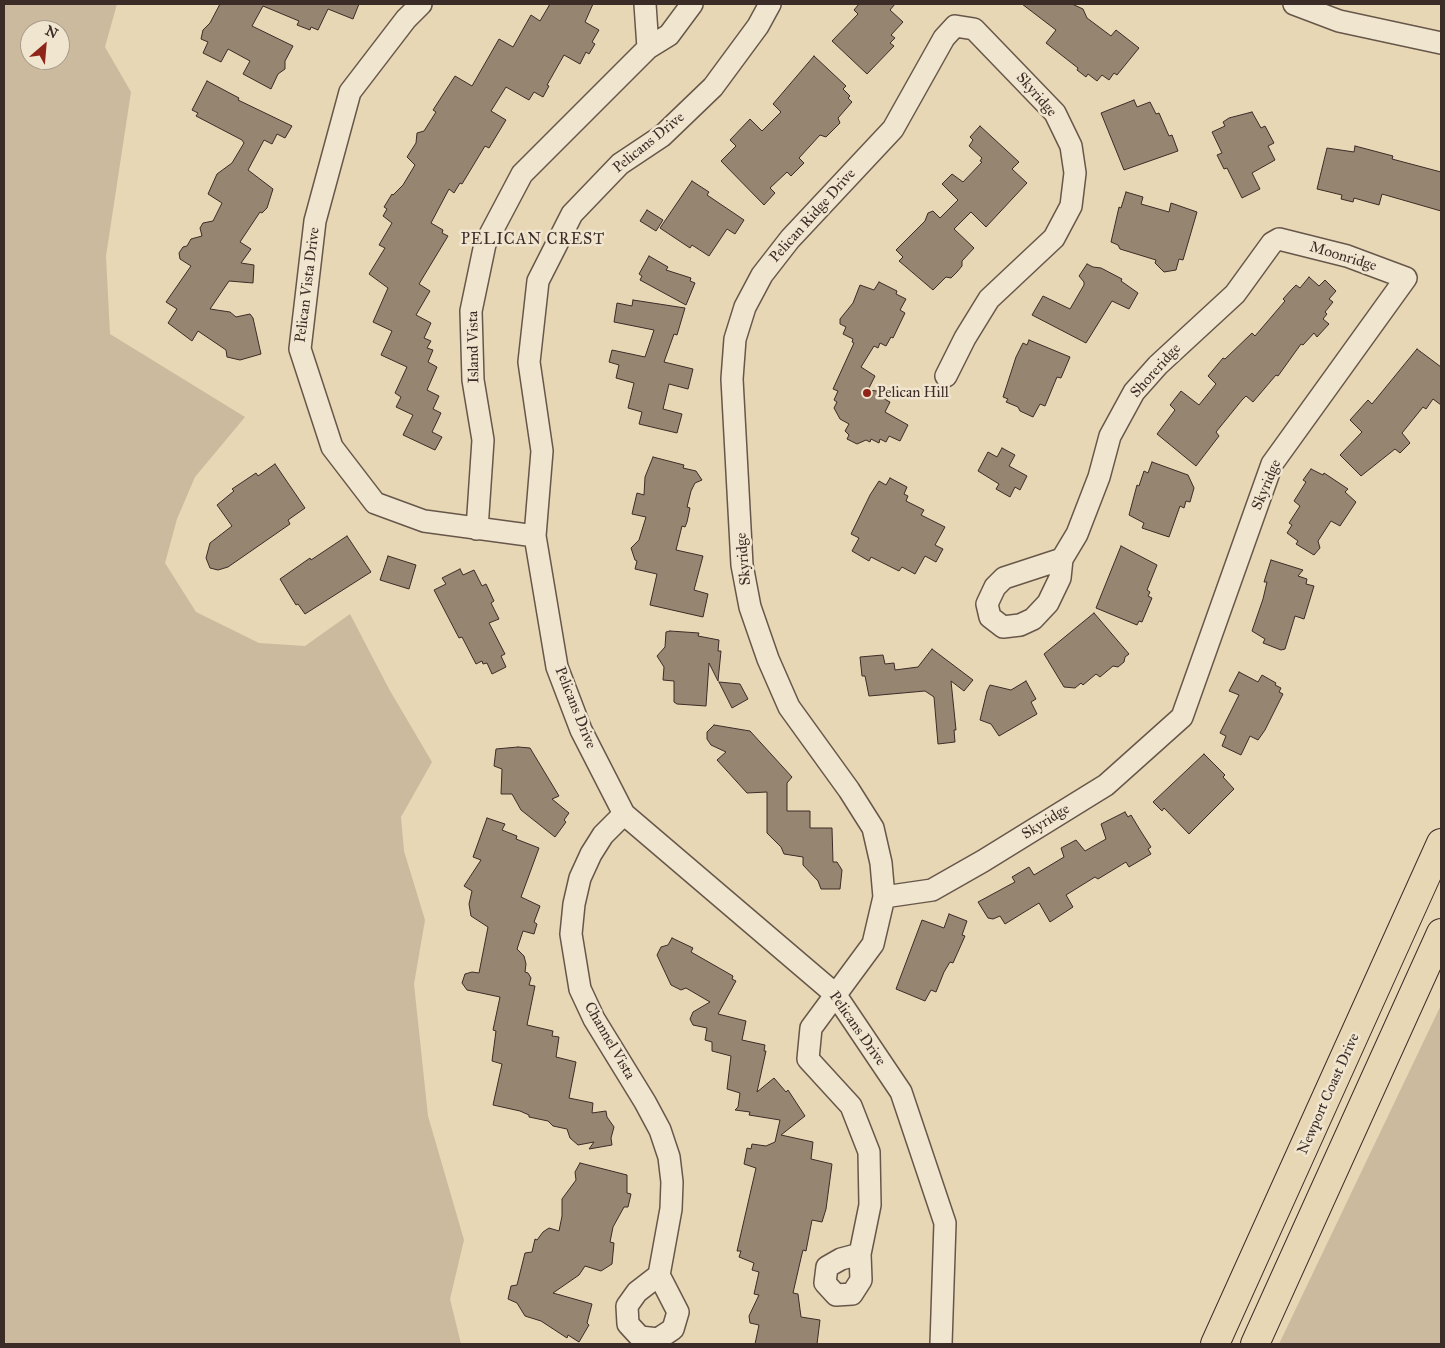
<!DOCTYPE html>
<style>
body{margin:0}
#map{position:relative;width:1445px;height:1348px;overflow:hidden;background:#e8d7b5;font-family:"IM FELL Great Primer",serif}
canvas{display:block}
.frame{position:absolute;inset:0;border:5px solid #3c2c27;pointer-events:none}
.north{position:absolute;left:20px;top:20px;width:50px;height:50px;box-sizing:border-box;background:#f0e5cf;border:1px solid #a89b8c;border-radius:50%;rotate:27deg;font-size:14px;font-weight:700;line-height:20px;text-align:center;color:#3c2c27}
.north::after{content:'';display:block;margin:auto;width:18px;height:22px;background:#8f2418;clip-path:polygon(50% 0,100% 100%,50% 72%,0 100%)}
</style>
<div id="map">
<canvas width="1445" height="1348"></canvas>
<div class="frame"></div>
<div class="north">N</div>
</div>
<script>
const ctx = document.querySelector('canvas').getContext('2d');
ctx.lineJoin = 'round';
function fillPath(path, color) { ctx.fillStyle = color; ctx.fill(path, 'evenodd'); }
const shape = rows => new Path2D(rows.map(r => 'M' + r).join(''));
function stroke(path, color, width, dash) { ctx.strokeStyle = color; ctx.lineWidth = width; ctx.lineCap = dash ? 'butt' : 'round'; ctx.setLineDash(dash || []); ctx.stroke(path); }
function drawText(font, color, halo, rows, align = 'center') {
  ctx.font = font + ' "IM FELL Great Primer",serif'; ctx.lineWidth = 5; ctx.setLineDash([]); ctx.textBaseline = 'middle'; ctx.strokeStyle = halo; ctx.fillStyle = color; for (const [text, x, y, turn = 0] of rows) {
    ctx.save(); ctx.translate(x, y); ctx.rotate((+turn || 0) * Math.PI / 180); ctx.textAlign = isNaN(turn) ? turn : align; if (halo) ctx.strokeText(text, 0, 0); ctx.fillText(text, 0, 0); ctx.restore();
  }
}
fillPath(shape([
 [4,4,117,4,105,47,131,92,106,256,110,334,245,417,195,477,177,519,165,563,196,612,259,643,305,646,350,614,389,689,432,762,401,817,404,851,425,920,414,984,428,1116,464,1240,450,1299,461,1344,4,1344],
 [30,30,60,30,60,60,30,60],
 [1441,1005,1441,1344,1279,1344]
]), '#cbba9d');
const building = shape([
 [220,4,359,4,353,19,328,9,318,30,311,27,310,30,297,25,299,21,263,6,252,26,293,46,285,61,285,69,278,74,271,89,243,74,250,61,228,49,221,62,203,53,208,42,201,39,203,30,210,23,220,4],
 [550,4,593,4,585,22,599,30,592,42,595,44,589,54,586,52,580,64,564,55,547,85,549,86,543,97,534,92,529,100,506,87,491,111,506,120,489,148,485,146,462,184,460,183,454,193,449,189,431,223,443,230,442,233,448,236,419,284,430,291,416,315,431,323,424,338,431,341,427,348,433,350,428,362,437,367,427,390,439,396,433,409,441,413,432,432,442,437,435,450,403,435,413,415,396,407,401,397,395,393,407,367,381,355,392,331,373,322,388,288,369,274,385,248,379,245,392,223,383,216,387,209,384,207,392,194,393,195,403,185,415,165,407,157,416,143,417,133,424,131,436,112,433,110,455,76,472,86,499,39,513,47,531,15,540,21,550,4],
 [859,4,895,4,890,10,903,22,891,35,895,38,890,43,894,46,867,74,832,41,858,14,854,10,859,4],
 [1022,4,1072,4,1083,9,1087,18,1111,36,1116,30,1139,48,1117,75,1114,73,1109,80,1102,75,1097,81,1088,74,1086,77,1077,70,1078,68,1046,43,1056,30,1022,4],
 [814,56,846,86,843,89,850,96,848,98,852,102,838,118,840,123,826,137,820,135,799,158,804,163,791,176,787,172,770,188,775,193,764,205,721,161,736,146,730,140,750,119,762,131,781,112,773,104,814,56],
 [207,81,239,98,238,100,292,126,285,138,277,134,272,144,264,140,248,170,273,189,267,208,262,213,260,212,240,242,251,249,241,263,254,265,253,283,229,281,210,309,230,312,236,317,250,314,253,318,261,354,240,360,227,357,226,350,198,331,192,341,168,323,177,309,166,302,191,266,180,259,179,253,183,247,187,246,191,239,202,236,200,228,203,223,213,221,222,203,208,194,217,174,232,163,244,143,242,140,196,116,198,113,192,110,207,81],
 [1134,100,1137,107,1150,102,1156,114,1159,113,1169,136,1172,135,1178,151,1124,170,1101,113,1134,100],
 [1252,112,1261,128,1265,126,1274,143,1268,146,1275,160,1252,173,1260,189,1242,198,1227,168,1224,169,1217,155,1222,153,1212,132,1225,126,1223,122,1229,118,1252,112],
 [980,126,1019,162,1012,169,1027,183,986,227,971,212,954,229,974,248,962,261,962,266,957,272,951,278,946,277,933,290,899,261,903,257,896,250,925,221,928,213,933,211,940,218,958,200,942,184,952,174,963,182,982,162,980,161,982,158,969,146,973,140,970,137,980,126],
 [1355,146,1393,156,1392,159,1441,172,1441,211,1382,194,1379,205,1354,198,1353,202,1341,199,1342,195,1317,189,1327,148,1354,152,1355,146],
 [692,181,709,192,707,195,744,220,735,234,727,229,709,256,692,245,690,248,660,228,692,181],
 [1126,192,1143,197,1141,204,1169,212,1171,203,1197,212,1183,260,1179,259,1176,270,1164,272,1155,263,1156,260,1120,249,1118,245,1111,242,1119,207,1121,208,1126,192],
 [647,210,663,220,656,231,640,221,647,210],
 [649,256,668,267,666,270,691,278,690,281,695,283,686,305,640,280,642,276,639,274,649,256],
 [1087,264,1093,267,1101,268,1122,279,1121,281,1138,293,1129,309,1112,301,1086,343,1032,315,1043,296,1070,309,1084,285,1084,282,1079,276,1087,264],
 [1309,277,1319,286,1325,280,1336,291,1329,299,1333,302,1325,312,1327,314,1323,319,1329,324,1317,337,1314,333,1303,345,1301,344,1278,376,1276,375,1253,402,1246,396,1242,400,1216,432,1219,436,1196,466,1157,434,1175,410,1170,405,1181,391,1199,405,1216,384,1208,376,1223,358,1225,359,1252,333,1255,336,1285,301,1283,299,1292,289,1296,285,1300,288,1309,277],
 [879,282,897,291,896,294,906,299,900,310,905,313,893,338,891,337,886,346,880,343,878,348,874,346,861,367,875,376,868,390,886,392,886,400,890,402,885,412,908,425,900,441,889,436,886,442,880,439,879,443,871,439,870,442,866,440,857,444,847,439,849,435,845,431,849,424,840,419,834,408,837,402,834,400,838,391,833,389,854,343,852,342,853,339,843,334,846,327,840,324,840,319,853,303,860,285,874,290,879,282],
 [633,300,685,308,677,335,674,334,664,362,693,369,688,389,669,384,663,409,682,414,677,433,639,424,642,412,628,408,634,383,616,378,619,365,609,362,612,350,645,357,654,330,614,322,617,303,632,306,633,300],
 [1029,340,1070,357,1061,378,1057,377,1045,406,1040,404,1033,417,1020,411,1018,407,1006,402,1008,399,1003,397,1016,357,1023,343,1027,345,1029,340],
 [1417,349,1441,367,1441,405,1433,399,1426,409,1423,407,1402,433,1410,443,1400,453,1395,449,1361,476,1340,455,1362,432,1350,420,1368,400,1372,404,1417,349],
 [1002,448,1015,455,1009,466,1027,476,1020,490,1015,487,1010,497,996,489,999,484,978,471,988,452,997,457,1002,448],
 [653,457,684,465,683,468,696,471,702,480,695,483,691,491,687,507,690,508,687,522,685,527,682,526,676,550,703,556,694,590,708,594,703,617,650,605,657,574,635,569,637,561,635,560,631,548,639,540,646,517,632,514,637,493,644,495,645,477,653,457],
 [1152,462,1188,475,1194,488,1190,502,1186,501,1184,508,1180,506,1169,537,1142,528,1144,523,1129,515,1137,485,1139,486,1144,471,1148,473,1152,462],
 [275,464,305,508,288,520,290,524,228,567,218,570,210,568,206,558,210,543,232,526,217,505,234,491,232,489,256,473,258,476,275,464],
 [1311,469,1323,475,1324,473,1348,489,1345,492,1356,502,1340,526,1331,521,1318,541,1320,548,1314,555,1296,544,1298,541,1287,533,1292,525,1289,523,1300,506,1294,501,1306,482,1303,480,1311,469],
 [890,478,907,487,904,494,908,496,906,501,924,510,921,515,945,527,935,545,943,549,936,562,925,556,915,574,902,567,899,571,871,557,869,561,852,551,859,538,851,534,870,495,879,481,886,485,890,478],
 [347,536,371,572,305,614,298,604,296,605,280,579,310,558,311,560,347,536],
 [1121,546,1157,565,1147,590,1150,592,1148,596,1152,598,1142,622,1139,621,1137,625,1096,608,1121,546],
 [388,556,416,565,409,589,380,580,388,556],
 [1271,560,1303,570,1298,576,1307,579,1306,584,1314,586,1304,619,1295,616,1285,649,1281,650,1263,643,1265,639,1252,631,1263,599,1267,582,1264,582,1271,560],
 [460,569,463,575,474,570,482,586,486,584,494,601,491,603,499,619,489,623,505,654,501,656,506,667,492,674,487,663,483,664,482,661,476,664,462,637,459,638,434,590,446,584,442,578,460,569],
 [1094,613,1129,654,1125,657,1124,662,1118,667,1113,666,1100,677,1096,674,1083,685,1081,683,1075,688,1064,687,1044,654,1094,613],
 [670,631,699,633,698,636,719,640,718,651,721,651,718,681,709,663,706,706,677,704,674,702,674,681,663,680,664,667,657,656,665,647,666,632,670,631],
 [932,649,973,680,964,691,951,681,956,730,954,730,955,742,938,744,934,697,925,691,869,696,865,676,862,676,860,657,883,655,885,664,894,663,895,670,918,667,932,649],
 [1239,672,1258,682,1262,675,1276,683,1275,685,1281,688,1279,692,1283,694,1265,730,1258,740,1250,736,1241,755,1222,746,1226,736,1220,733,1239,695,1229,691,1239,672],
 [1026,681,1036,699,1031,702,1037,714,999,736,991,724,980,720,987,691,990,685,1011,690,1026,681],
 [719,682,740,684,748,699,732,708,719,682],
 [714,725,750,731,792,777,787,783,787,811,810,811,810,828,832,828,833,862,837,862,842,870,840,889,821,889,818,881,803,865,803,857,784,854,781,847,767,833,767,792,747,793,717,760,726,752,711,745,707,739,707,732,714,725],
 [518,747,530,748,559,796,552,799,569,813,564,820,566,822,555,837,521,810,512,794,501,794,502,769,494,766,496,749,518,747],
 [1204,754,1225,775,1223,777,1234,789,1189,834,1164,808,1162,811,1153,802,1204,754],
 [1125,812,1128,817,1131,815,1140,830,1151,847,1148,849,1151,854,1129,867,1126,862,1098,879,1095,877,1066,895,1073,907,1050,922,1039,903,1005,924,1000,916,993,919,988,918,978,902,1015,882,1012,877,1029,867,1034,875,1064,857,1061,848,1076,840,1085,851,1106,839,1101,824,1125,812],
 [487,818,505,824,502,830,517,836,516,839,539,848,521,897,540,906,534,922,537,924,534,934,523,931,517,949,524,956,526,964,525,972,528,973,531,978,529,985,535,986,527,1025,553,1031,552,1036,559,1037,556,1057,576,1062,569,1098,593,1103,592,1113,606,1111,607,1117,614,1127,611,1138,612,1145,589,1149,594,1142,578,1145,570,1138,567,1129,553,1126,548,1121,529,1117,529,1115,520,1111,493,1105,502,1064,492,1061,496,1031,493,1030,500,997,467,990,462,983,465,974,472,972,479,973,488,927,471,916,469,904,472,891,464,886,481,860,473,857,487,818],
 [949,914,967,921,962,935,965,936,953,963,950,962,944,972,936,992,931,990,925,1001,896,989,922,920,944,928,949,914],
 [672,938,693,948,691,952,733,976,732,979,736,981,718,1014,746,1021,742,1040,765,1045,764,1051,766,1051,757,1092,774,1078,786,1092,788,1090,805,1116,781,1135,813,1142,811,1159,832,1164,826,1209,822,1222,812,1220,806,1251,803,1250,801,1258,793,1293,798,1294,801,1317,820,1320,817,1344,755,1344,759,1325,750,1323,749,1316,759,1295,754,1294,759,1272,752,1270,754,1263,739,1257,741,1251,737,1251,756,1168,744,1164,747,1148,751,1149,752,1144,766,1146,775,1142,780,1120,749,1115,750,1112,735,1110,738,1107,740,1093,727,1089,731,1056,712,1051,712,1042,705,1040,707,1028,693,1025,690,1019,693,1012,710,1002,686,988,681,990,671,985,657,955,661,947,668,945,672,938],
 [580,1163,627,1175,627,1193,631,1194,628,1207,624,1207,613,1227,610,1242,614,1243,612,1264,601,1271,585,1266,579,1275,553,1293,592,1304,587,1323,589,1325,579,1342,568,1335,567,1338,541,1321,525,1316,517,1303,508,1299,511,1286,517,1285,525,1253,532,1252,535,1239,537,1240,543,1232,549,1228,559,1231,562,1216,562,1199,576,1180,575,1172,580,1163]
]);
fillPath(building, '#958571');
stroke(building, '#3c2c27', 1);
const minor = shape([
 [421,4,406,19,350,92,315,221,300,349,332,447,375,503,424,521,535,536],
 [645,4,648,48],
 [770,4,758,26,713,87,662,136,620,164,572,214,538,281,529,362,542,451,535,536,557,667,581,730,624,814,835,994,901,1092,945,1223,941,1344],
 [1294,4,1339,21,1441,43],
 [477,529,483,440,473,380,471,311,485,244,522,174,648,48,669,35,692,4],
 [624,814,603,835,591,854,580,878,574,904,571,934,580,989,594,1019,645,1102,660,1130,669,1157,672,1182,671,1209,659,1275,678,1312,673,1329,658,1339,640,1337,628,1324,627,1306,637,1292,659,1275],
 [884,897,932,890,983,861,1106,785,1182,717,1272,464,1406,278,1347,256,1279,239,1272,243,1235,294,1158,365,1134,392,1110,436,1099,477,1077,534,1062,559,1004,578,995,587,987,604,990,617,1003,627,1020,625,1033,619,1048,603,1060,578,1062,559],
 [860,1254,841,1259,827,1267,825,1283,836,1295,852,1294,861,1280,860,1254,870,1205,869,1152,851,1106,808,1059,811,1028,873,944,884,897,881,863,873,828,849,790,789,707,768,659,750,607,742,565,732,379,735,339,745,307,762,275,790,239,893,129,944,38,955,26,974,29,1055,113,1071,146,1075,173,1071,206,1054,238,989,299,965,338,946,376]
]);
const major = shape([
 [1215,1344,1441,843],
 [1255,1344,1441,933]
]);
stroke(minor, '#67574a', 24);
stroke(major, '#3c2c27', 30);
stroke(minor, '#f0e5cf', 21);
stroke(major, '#e8d7b5', 28);
for (const [x, y, r, color] of [
 [867,393,5,"#8f2418"]
]) { const dot = new Path2D(); dot.arc(x, y, r, 0, 2 * Math.PI); ctx.fillStyle = color; ctx.fill(dot); stroke(dot, '#f0e5cf', 2); }
drawText('15px', '#3c2c27', '#f0e5cf', [
 ["Skyridge",1036,95,49],
 ["Pelicans Drive",649,143,-39],
 ["Pelican Ridge Drive",813,216,-48],
 ["Moonridge",1343,257,17],
 ["Pelican Vista Drive",308,285,-83],
 ["Island Vista",474,347,-91],
 ["Shoreridge",1156,371,-48],
 ["Skyridge",1267,485,-67],
 ["Skyridge",744,559,-95],
 ["Pelicans Drive",575,708,68],
 ["Skyridge",1046,822,-32],
 ["Pelicans Drive",857,1029,55],
 ["Channel Vista",609,1041,60],
 ["Newport Coast Drive",1329,1094,-66]
]);
drawText('15px', '#3c2c27', '#f0e5cf', [
 ["Pelican Hill",877,393]
], 'left');
ctx.letterSpacing = '1px';
drawText('16px', '#3c2c27', '#f0e5cf', [
 ["PELICAN CREST",533,240]
]);
ctx.letterSpacing = '0px';
</script>
